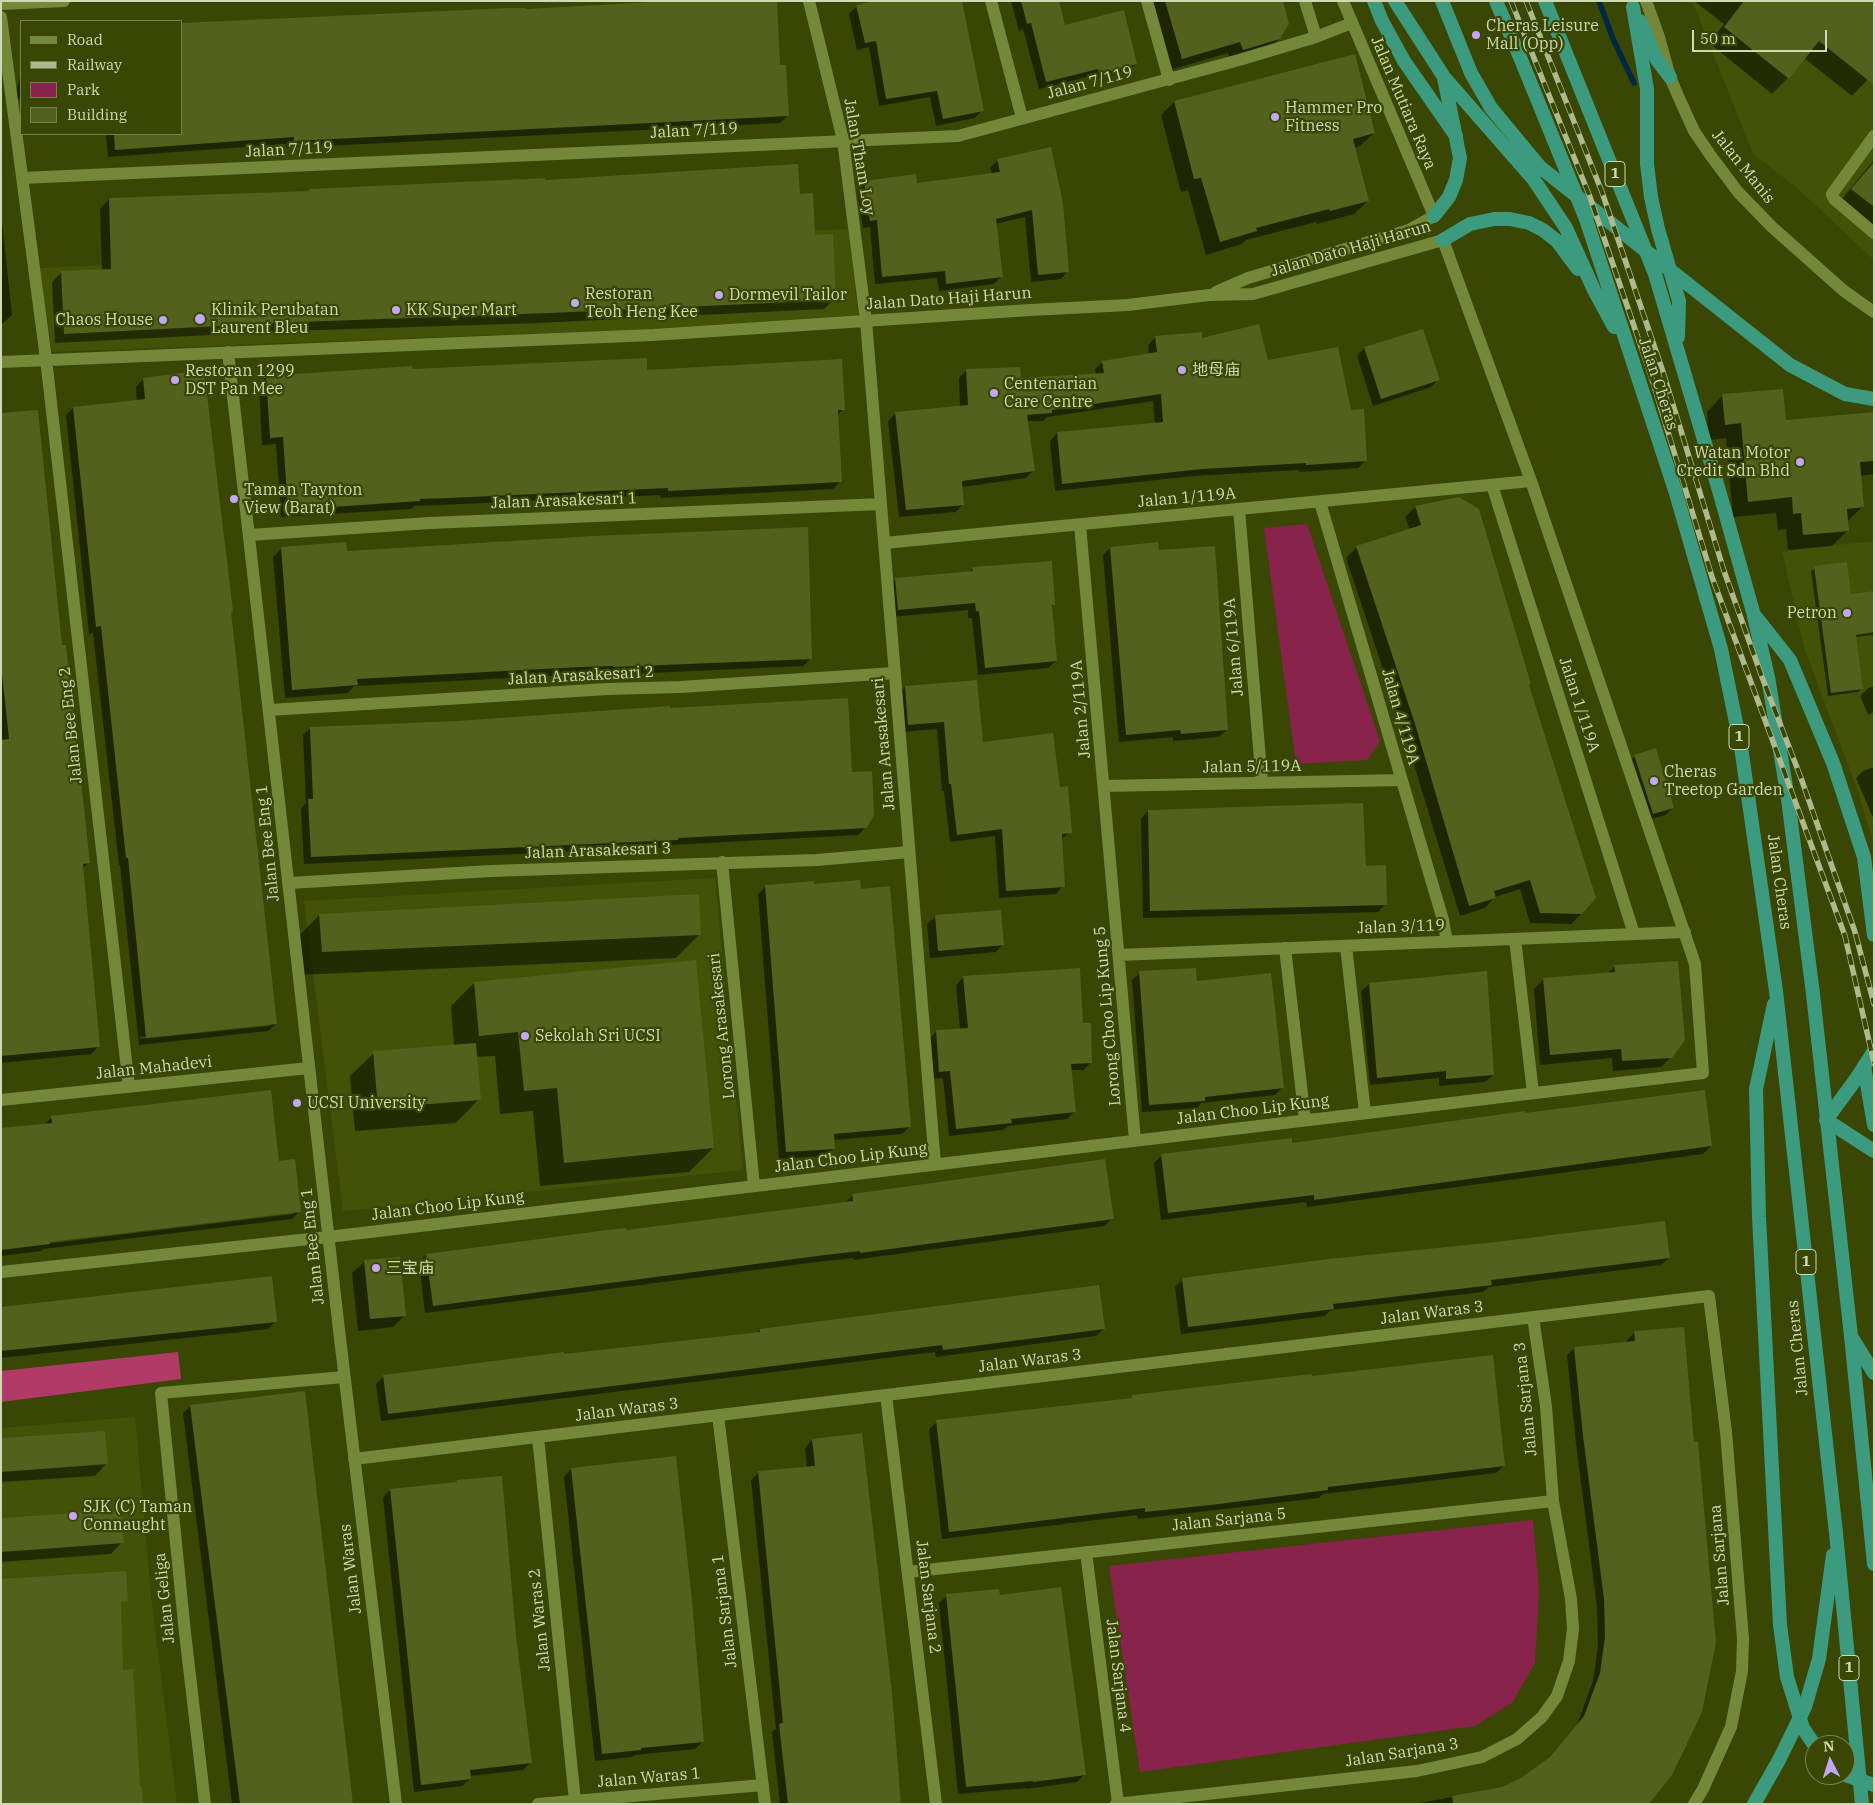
<!DOCTYPE html>
<meta charset="utf-8">
<style>
body{margin:0}
#map{position:relative;width:1875px;height:1805px;overflow:hidden;background:#394604;font-family:"IBM Plex Serif",serif}
canvas{display:block}
.frame{position:absolute;inset:0;border:2px solid #cedab3;pointer-events:none}
.legend{position:absolute;left:20px;top:20px;width:162px;height:115px;box-sizing:border-box;background:#394604;border:1px solid #75814a;margin:0;padding:6px 9px;list-style:none;font-size:15px;color:#cedab3}
.legend li{display:flex;align-items:center;gap:10px;height:25px}
.legend b{width:25px;border:1px solid #75814a}
.north{position:absolute;left:1805px;top:1735px;width:50px;height:50px;box-sizing:border-box;background:#394604;border:1px solid #75814a;border-radius:50%;rotate:355deg;font-size:14px;font-weight:700;line-height:20px;text-align:center;color:#cedab3}
.north::after{content:'';display:block;margin:auto;width:18px;height:22px;background:#c3a7f2;clip-path:polygon(50% 0,100% 100%,50% 72%,0 100%)}
.scale{position:absolute;left:1692px;top:30px;width:135px;height:22px;box-sizing:border-box;border:2px solid #cedab3;border-top:0;padding-left:6px;font-size:15px;line-height:18px;white-space:nowrap;color:#cedab3;-webkit-text-stroke:4px #394604;paint-order:stroke}
</style>
<div id="map">
<canvas width="1875" height="1805"></canvas>
<div class="frame"></div>
<ul class="legend">
<li><b style="height:6px;background:#758839"></b>Road</li>
<li><b style="height:6px;background:#aeba8d"></b>Railway</li>
<li><b style="height:14px;background:#88244b"></b>Park</li>
<li><b style="height:14px;background:#52611c"></b>Building</li>
</ul>
<div class="north">N</div>
<div class="scale">50 m</div>
</div>
<script>
const ctx = document.querySelector('canvas').getContext('2d');
ctx.lineJoin = 'round';
function fillPath(path, color) { ctx.fillStyle = color; ctx.fill(path, 'evenodd'); }
const shape = rows => new Path2D(rows.map(r => 'M' + r).join(''));
function stroke(path, color, width, dash) { ctx.strokeStyle = color; ctx.lineWidth = width; ctx.lineCap = dash ? 'butt' : 'round'; ctx.setLineDash(dash || []); ctx.stroke(path); }
function drawText(font, color, halo, rows, align = 'center') {
  ctx.font = font + ' "IBM Plex Serif","Noto Sans SC",serif'; ctx.lineWidth = 4.5; ctx.setLineDash([]); ctx.textBaseline = 'middle'; ctx.strokeStyle = halo; ctx.fillStyle = color; for (const [text, x, y, turn = 0] of rows) {
    ctx.save(); ctx.translate(x, y); ctx.rotate((+turn || 0) * Math.PI / 180); ctx.textAlign = isNaN(turn) ? turn : align; if (halo) ctx.strokeText(text, 0, 0); ctx.fillText(text, 0, 0); ctx.restore();
  }
}
fillPath(shape([
 [1692,1,1874,1,1874,260,1797,188,1753,154],
 [848,229,858,315,649,329,52,352,40,268],
 [1874,541,1874,845,1856,786,1804,648,1782,551],
 [715,878,743,1170,343,1211,304,901],
 [135,1417,152,1605,177,1804,1,1804,1,1428]
]), '#435207');
fillPath(shape([
 [1307,524,1380,741,1367,760,1296,764,1264,528],
 [1533,1520,1539,1591,1535,1663,1512,1703,1475,1726,1140,1772,1109,1566]
]), '#88244b');
fillPath(shape([
 [178,1352,181,1379,1,1402,1,1371]
]), '#b23a67');
fillPath(shape([
 [1011,1,1057,1,1065,27,1136,64,1128,71,1092,80,1091,76,1039,89,1023,29,1019,31],
 [1149,1,1281,1,1279,39,1266,51,1231,61,1228,53,1170,70],
 [1694,1,1874,1,1874,73,1852,96,1804,58,1788,78,1772,94,1709,43,1724,24],
 [857,6,982,110,975,118,936,126,930,97,879,106,869,47,857,50,849,14],
 [779,66,788,116,780,123,286,148,286,144,108,157,106,134,181,134],
 [21,74,21,100,14,98],
 [1174,102,1374,133,1360,146,1354,148,1368,201,1354,214,1317,224,1316,222,1246,240,1242,244,1206,255,1188,190,1181,192,1161,115],
 [1050,148,1068,271,1061,279,1031,282,1025,217,995,224,1002,276,994,284,939,291,937,278,875,284,870,227,863,228,857,190,865,182,916,184,992,174,990,168,998,160],
 [1874,160,1874,235,1837,205],
 [544,182,799,195,834,299,824,309,539,323,289,331,55,343,52,282,62,272,102,270,100,209,109,199],
 [1,213,12,315,1,325],
 [1422,330,1438,380,1431,387,1373,406,1357,356,1364,348],
 [1156,337,1201,340,1267,361,1350,411,1366,460,1358,468,1299,472,1299,470,1194,476,1055,491,1050,441,1057,433,1155,424,1153,401,1047,417,1043,421,1027,421,1034,470,1026,478,962,487,963,504,956,512,899,517,888,421,896,413,960,407,959,378,967,370,1020,379,1096,375,1095,369,1103,362,1149,355,1148,345],
 [411,370,646,371,843,409,837,416,840,482,833,489,661,498,660,495,439,505,414,506,411,509,281,517,276,444,262,445,259,384,266,377],
 [143,379,230,613,276,1024,268,1031,139,1045,120,865,119,865,93,633,89,634,66,415,73,408,137,401,136,387],
 [269,1024,269,1026,140,1039,140,1037],
 [1722,396,1785,422,1874,413,1874,474,1860,476,1863,506,1847,522,1848,530,1832,546,1788,550,1786,529,1778,530,1776,513,1733,517,1726,438,1709,440,1707,412],
 [1,415,61,646,88,863,82,869,99,1046,91,1054,1,1063],
 [1459,498,1528,685,1582,913,1571,924,1530,923,1520,889,1495,897,1485,908,1460,916,1405,735,1346,558,1356,548,1410,530,1405,517,1415,507],
 [282,548,346,552,811,658,803,666,605,675,605,673,570,675,354,686,348,693,285,698,273,557],
 [1110,548,1158,551,1227,730,1219,737,1173,741,1173,737,1119,742,1103,555],
 [973,568,1054,604,1051,608,1056,661,1048,668,978,675,972,618,968,618,968,610,891,617,888,587,896,579,968,573],
 [1815,568,1850,596,1874,593,1874,635,1855,637,1862,688,1858,692,1828,696,1811,571],
 [1874,686,1874,712,1868,715,1860,696,1868,688],
 [905,687,982,743,1059,788,1070,832,1061,840,1063,886,1056,894,999,898,995,836,950,842,944,791,942,791,937,729,901,732,898,695],
 [669,709,851,773,866,827,858,835,671,845,669,847,304,864,301,808,306,803,303,735,311,728,457,722],
 [1635,756,1673,808,1665,815,1645,821,1627,764],
 [1874,767,1874,820,1856,778,1863,771],
 [1148,811,1386,904,1378,912,1143,918,1141,819],
 [765,887,910,1126,902,1134,833,1140,834,1148,826,1156,779,1159,758,894],
 [1000,911,1003,944,996,952,930,958,927,924,935,917],
 [319,915,700,934,676,958,298,975,296,939],
 [1615,966,1671,1057,1661,1067,1613,1071,1612,1058,1540,1065,1534,989,1544,979,1607,974],
 [1140,973,1196,983,1283,1087,1275,1095,1201,1103,1197,1108,1142,1112,1132,980],
 [964,977,1082,1024,1091,1062,1084,1070,1070,1070,1074,1112,1067,1119,1008,1126,1003,1130,949,1136,943,1078,932,1079,929,1039,936,1032,960,1029,956,985],
 [474,983,713,1148,689,1172,540,1186,533,1111,500,1114,495,1056,476,1057,479,1099,456,1123,355,1131,350,1076,374,1053,454,1046,451,1006],
 [1369,984,1493,1075,1485,1082,1439,1086,1439,1078,1370,1085,1361,991],
 [1524,1115,1711,1146,1703,1154,1307,1207,1306,1202,1161,1220,1154,1163,1162,1155,1291,1144],
 [52,1117,278,1162,300,1211,292,1219,43,1249,41,1251,1,1256,1,1129,44,1125],
 [293,1212,293,1214,44,1244,43,1242],
 [853,1195,1112,1218,1105,1226,853,1260,853,1258,817,1262,425,1313,419,1263,426,1255,845,1203],
 [399,1258,405,1315,393,1327,358,1331,352,1273,364,1262],
 [1669,1258,1661,1265,1489,1287,1483,1292,1331,1310,1325,1316,1181,1334,1175,1287,1183,1279],
 [1,1309,276,1321,268,1329,1,1358],
 [1103,1329,1096,1336,936,1357,935,1352,381,1421,376,1384,384,1376,757,1333,760,1330],
 [1634,1333,1693,1444,1648,1804,1414,1804,1502,1788,1521,1779,1547,1761,1577,1725,1593,1681,1598,1646,1597,1607,1576,1444,1567,1355,1575,1348,1627,1343,1627,1340],
 [1133,1396,1504,1466,1496,1473,1323,1494,1319,1498,1138,1519,1137,1515,942,1539,929,1429,937,1422,1130,1399],
 [191,1406,352,1804,232,1804,183,1413],
 [1,1439,106,1464,95,1476,1,1482],
 [812,1440,900,1804,780,1804,772,1732,776,1729,751,1480,759,1472,807,1468,805,1448],
 [571,1469,702,1742,695,1749,635,1755,632,1757,595,1761,564,1477],
 [457,1481,515,1636,530,1763,523,1770,470,1776,470,1779,462,1786,414,1792,383,1498,390,1490,455,1483],
 [1,1520,122,1542,111,1554,1,1562],
 [947,1596,999,1597,1084,1775,1077,1782,1026,1789,1026,1788,958,1794,939,1603]
]), '#0007');
stroke(shape([
 [1599,1,1613,39,1634,83]
]), '#002841', 5.5);
fillPath(shape([
 [670,1,777,1,780,65,786,65,789,116,294,141,294,137,115,150,114,134,181,134,181,23,508,8,526,8,526,9],
 [874,1,962,1,984,111,943,119,937,91,886,99,876,41,865,43,856,5],
 [1021,1,1059,1,1065,25,1124,10,1137,64,1099,74,1098,69,1046,82,1031,23,1027,24],
 [1165,1,1283,1,1289,24,1280,39,1243,50,1240,42,1182,59],
 [1744,1,1874,1,1874,85,1819,41,1789,79,1724,27],
 [1355,54,1375,133,1353,139,1369,201,1330,211,1329,209,1256,228,1257,231,1220,242,1201,178,1194,179,1174,101],
 [1051,147,1063,203,1069,272,1038,275,1032,210,996,219,1003,277,946,284,945,271,882,277,877,220,870,221,864,181,916,174,917,183,1000,172,997,159],
 [1874,162,1874,207,1851,189],
 [798,164,800,194,813,193,815,235,833,234,836,300,550,313,300,322,64,334,61,271,111,269,109,198,309,191,309,189,526,179,545,178,545,180],
 [1259,324,1268,360,1338,347,1351,410,1364,409,1367,461,1306,465,1306,463,1202,469,1062,484,1057,432,1163,422,1161,394,1052,410,1052,413,1027,415,1035,471,962,481,964,505,906,510,895,412,968,405,966,369,1020,367,1021,378,1104,373,1102,361,1157,352,1155,336,1202,332,1202,338],
 [1423,329,1440,380,1381,399,1364,347],
 [647,358,647,370,842,359,845,410,838,410,842,482,668,491,668,488,448,498,420,499,420,501,288,510,283,437,270,438,266,376,412,366,413,369],
 [204,370,233,611,231,612,277,1024,146,1038,128,858,126,858,124,840,101,626,96,627,73,407,145,399,143,378],
 [1783,389,1786,420,1874,412,1874,461,1860,462,1864,507,1847,509,1849,531,1803,535,1801,513,1793,514,1792,497,1748,502,1741,423,1725,425,1722,394],
 [38,410,62,645,66,645,90,863,83,864,100,1047,1,1056,1,740,9,739,1,664,1,413],
 [1459,497,1479,509,1531,684,1529,685,1596,898,1582,914,1540,913,1530,880,1494,891,1496,898,1469,906,1415,724,1356,546,1421,525,1415,506],
 [808,527,812,659,613,667,613,666,580,667,357,679,358,685,292,690,281,547,346,542,347,551,593,536],
 [1158,542,1159,550,1215,546,1228,730,1181,734,1180,730,1126,735,1110,547],
 [1052,561,1055,605,1052,605,1057,661,985,668,979,611,976,611,975,603,898,610,895,578,973,571,972,567],
 [1847,562,1851,594,1874,591,1874,632,1856,635,1863,689,1831,693,1814,566],
 [977,680,983,742,1053,733,1060,787,1068,786,1072,833,1062,834,1065,887,1006,891,1002,829,957,835,951,784,949,784,944,722,908,725,905,686],
 [848,698,852,772,872,771,874,815,867,828,678,838,678,840,311,857,308,799,313,799,310,727,457,721,670,706,670,708],
 [1656,748,1674,808,1653,814,1634,755],
 [1363,803,1366,866,1386,865,1387,905,1150,911,1148,810],
 [860,880,861,889,890,886,911,1127,834,1134,835,1149,786,1152,765,885,814,881,814,884],
 [699,894,701,935,322,952,319,914],
 [1001,910,1004,945,938,951,935,915],
 [696,960,714,1148,564,1163,557,1088,524,1091,518,1032,479,1036,474,982],
 [1678,961,1685,1040,1672,1058,1622,1061,1621,1049,1550,1055,1543,978,1615,972,1614,965],
 [1080,968,1083,1023,1091,1023,1092,1063,1071,1064,1076,1112,1011,1119,1012,1123,956,1129,950,1071,939,1072,936,1030,968,1028,963,976],
 [1196,968,1197,981,1271,973,1284,1088,1205,1097,1205,1101,1149,1105,1139,971],
 [1487,971,1494,1075,1446,1079,1446,1071,1377,1078,1369,983],
 [476,1043,481,1100,378,1108,373,1051],
 [271,1090,279,1161,295,1159,301,1212,50,1242,50,1244,1,1250,1,1128,52,1123,51,1116],
 [1705,1090,1712,1146,1314,1200,1314,1195,1168,1213,1161,1154,1292,1138,1292,1143,1525,1111,1525,1113],
 [1105,1159,1114,1219,860,1253,860,1251,825,1255,433,1306,426,1254,607,1230,626,1228,626,1230,853,1201,852,1194],
 [1665,1221,1670,1258,1491,1280,1492,1285,1333,1304,1334,1309,1188,1327,1182,1278,1328,1259,1487,1243],
 [400,1257,406,1316,370,1319,364,1260],
 [272,1276,277,1322,1,1351,1,1307],
 [1099,1285,1105,1329,943,1350,942,1345,388,1414,383,1375,564,1352,564,1354,760,1332,760,1329],
 [1684,1327,1694,1442,1698,1442,1716,1643,1702,1712,1685,1748,1672,1775,1649,1804,1453,1804,1452,1796,1502,1787,1521,1778,1550,1757,1584,1716,1600,1673,1605,1637,1604,1599,1583,1436,1574,1347,1635,1341,1634,1331],
 [1493,1355,1505,1466,1328,1487,1328,1490,1219,1504,1145,1512,1145,1508,949,1532,936,1420,1132,1398,1132,1395,1276,1378,1312,1374,1312,1376],
 [305,1391,353,1804,240,1804,190,1405],
 [105,1431,108,1464,1,1472,1,1438],
 [862,1433,892,1693,901,1804,788,1804,779,1724,783,1723,758,1471,815,1466,812,1439],
 [676,1456,692,1600,704,1742,641,1748,641,1750,602,1754,571,1468],
 [502,1476,516,1636,532,1763,470,1770,471,1779,421,1785,390,1489,457,1482,456,1480],
 [121,1510,124,1543,1,1552,1,1518],
 [126,1571,128,1601,121,1602,123,1670,133,1669,140,1787,142,1787,143,1804,1,1804,1,1579],
 [1061,1587,1086,1775,1033,1782,1033,1781,966,1787,946,1594,999,1589,1000,1595]
]), '#52611c');
stroke(shape([
 [809,1,843,140,866,321,935,1164],
 [991,1,1022,118],
 [1147,1,1169,80],
 [1305,1,1316,37],
 [1,4,64,1],
 [1,17,46,359,129,1087],
 [1874,136,1832,194,1834,199,1874,233],
 [22,178,958,136,1239,60,1316,37,1352,23],
 [1216,292,1248,278,1409,230,1434,216,1343,1],
 [228,352,339,1330,396,1804],
 [1,362,653,335,1030,310,1128,305,1209,295,1253,294,1443,240,1531,481,1695,964,1703,1073,328,1237,1,1272],
 [1492,485,1634,934],
 [1320,502,1443,920,1447,942],
 [1239,509,1262,783],
 [1080,525,1135,1140],
 [249,535,430,523,881,504],
 [884,543,1531,481],
 [269,710,608,689,680,687,895,673],
 [1104,786,1402,780],
 [722,862,754,1186],
 [289,883,491,871,817,860,909,852],
 [1515,939,1533,1093],
 [1346,946,1365,1113],
 [1285,948,1305,1120],
 [1119,955,1685,932],
 [1,1100,309,1068],
 [886,1395,936,1804],
 [718,1415,765,1804],
 [538,1437,575,1801],
 [354,1459,1709,1296,1726,1432,1743,1639,1742,1671,1731,1727,1703,1789,1694,1804],
 [1086,1552,1118,1803],
 [908,1572,1553,1501],
 [205,1804,185,1633,161,1393,344,1377],
 [538,1804,763,1785],
 [1116,1804,1417,1771,1482,1757,1517,1739,1542,1717,1557,1696,1569,1661,1573,1629,1571,1599,1553,1501,1546,1406,1533,1317]
]), '#758839', 12);
stroke(shape([
 [1646,1,1659,37,1670,77,1679,98,1694,131,1711,156,1738,192,1772,227,1844,291,1874,312]
]), '#758839', 12);
stroke(shape([
 [1374,1,1382,21,1404,61,1456,136],
 [1395,1,1444,77,1534,180,1566,228,1594,290,1614,327],
 [1442,1,1471,73,1491,108,1540,167,1790,365,1845,394,1874,399],
 [1496,1,1522,62,1586,219,1675,490,1721,649,1741,747,1776,991,1836,1533,1862,1804],
 [1545,1,1655,274,1720,494,1753,612,1768,677,1788,799,1813,994,1851,1336,1874,1564],
 [1633,7,1647,89,1647,164,1651,197,1658,229,1679,301,1678,337],
 [1640,21,1657,60,1670,77],
 [1434,216,1449,197,1456,180,1460,158,1444,78],
 [1443,240,1470,224,1494,219,1510,219,1529,223,1543,230,1557,241,1578,269],
 [1756,617,1790,660,1833,763,1864,857,1874,935],
 [1774,1004,1756,1089,1759,1217,1780,1625,1787,1677,1803,1728,1815,1746],
 [1864,1066,1874,1125],
 [1826,1120,1856,1079,1874,1051],
 [1826,1120,1874,1151],
 [1852,1338,1874,1373],
 [1845,1775,1874,1785],
 [1754,1804,1779,1760,1805,1707,1819,1659,1833,1555]
]), '#3c9b7e', 14);
const rail = shape([
 [1511,1,1590,197,1651,376,1712,577,1845,936,1874,1063],
 [1526,1,1602,192,1663,372,1724,571,1762,677,1801,778,1855,932,1874,1004]
]);
stroke(rail, '#aeba8d', 5.5);
stroke(rail, '#394604', 4, [11]);
for (const [x, y, r, color] of [
 [1476,35,5,"#c3a7f2"],
 [1275,117,5,"#c3a7f2"],
 [719,295,5,"#c3a7f2"],
 [575,303,5,"#c3a7f2"],
 [396,310,5,"#c3a7f2"],
 [200,319,6,"#c3a7f2"],
 [163,320,5,"#c3a7f2"],
 [1182,370,5,"#c3a7f2"],
 [175,380,5,"#c3a7f2"],
 [994,393,5,"#c3a7f2"],
 [1800,462,5,"#c3a7f2"],
 [234,499,5,"#c3a7f2"],
 [1847,613,5,"#c3a7f2"],
 [1654,781,5,"#c3a7f2"],
 [525,1036,5,"#c3a7f2"],
 [297,1103,5,"#c3a7f2"],
 [376,1268,5,"#c3a7f2"],
 [73,1516,5,"#c3a7f2"]
]) { const dot = new Path2D(); dot.arc(x, y, r, 0, 2 * Math.PI); ctx.fillStyle = color; ctx.fill(dot); stroke(dot, '#394604', 2); }
for (const [x, y, w] of [
 [1615,174,20],
 [1739,737,20],
 [1806,1262,20],
 [1849,1668,20]
]) { const box = new Path2D(); box.roundRect(x - w / 2, y - 12.5, w, 25, 4); ctx.fillStyle = '#394604'; ctx.fill(box); stroke(box, '#cedab3', 1); }
drawText('bold 15px', '#cedab3', null, [
 ["1",1615,174],
 ["1",1739,737],
 ["1",1806,1262],
 ["1",1849,1668]
]);
drawText('16px', '#cedab3', '#394604', [
 ["Cheras Leisure",1486,26],
 ["Mall (Opp)",1486,44],
 ["Hammer Pro",1285,108],
 ["Fitness",1285,126],
 ["Restoran",585,294],
 ["Teoh Heng Kee",585,312],
 ["Dormevil Tailor",729,295],
 ["Klinik Perubatan",211,310],
 ["Laurent Bleu",211,328],
 ["KK Super Mart",406,310],
 ["Chaos House",153,320,"right"],
 ["地母庙",1192,370],
 ["Restoran 1299",185,371],
 ["DST Pan Mee",185,389],
 ["Centenarian",1004,384],
 ["Care Centre",1004,402],
 ["Watan Motor",1790,453,"right"],
 ["Credit Sdn Bhd",1790,471,"right"],
 ["Taman Taynton",244,490],
 ["View (Barat)",244,508],
 ["Petron",1837,613,"right"],
 ["Cheras",1664,772],
 ["Treetop Garden",1664,790],
 ["Sekolah Sri UCSI",535,1036],
 ["UCSI University",307,1103],
 ["三宝庙",386,1268],
 ["SJK (C) Taman",83,1507],
 ["Connaught",83,1525]
], 'left');
drawText('16px', '#cedab3', '#394604', [
 ["Jalan 7/119",1090,83,-15],
 ["Jalan Mutiara Raya",1403,103,67],
 ["Jalan 7/119",694,131,-3],
 ["Jalan 7/119",289,150,-3],
 ["Jalan Tham Loy",859,157,80],
 ["Jalan Manis",1743,167,51],
 ["Jalan Dato Haji Harun",1351,249,-16],
 ["Jalan Dato Haji Harun",949,299,-4],
 ["Jalan Cheras",1658,384,72],
 ["Jalan 1/119A",1187,498,-5],
 ["Jalan Arasakesari 1",564,501,-2],
 ["Jalan 6/119A",1234,647,-95],
 ["Jalan Arasakesari 2",581,676,-3],
 ["Jalan 1/119A",1579,705,72],
 ["Jalan 2/119A",1081,709,-95],
 ["Jalan 4/119A",1400,717,74],
 ["Jalan Bee Eng 2",71,725,-96],
 ["Jalan Arasakesari",884,744,-95],
 ["Jalan 5/119A",1252,767,-1],
 ["Jalan Bee Eng 1",268,843,-96],
 ["Jalan Arasakesari 3",598,851,-2],
 ["Jalan Cheras",1779,882,82],
 ["Jalan 3/119",1401,927,-2],
 ["Lorong Choo Lip Kung 5",1108,1016,-95],
 ["Lorong Arasakesari",722,1026,-96],
 ["Jalan Mahadevi",154,1068,-6],
 ["Jalan Choo Lip Kung",1253,1110,-7],
 ["Jalan Choo Lip Kung",851,1158,-7],
 ["Jalan Choo Lip Kung",448,1206,-7],
 ["Jalan Bee Eng 1",313,1246,-96],
 ["Jalan Waras 3",1432,1313,-7],
 ["Jalan Cheras",1798,1348,-96],
 ["Jalan Waras 3",1030,1361,-7],
 ["Jalan Sarjana 3",1526,1399,-96],
 ["Jalan Waras 3",627,1410,-7],
 ["Jalan Sarjana 5",1229,1520,-6],
 ["Jalan Sarjana",1720,1555,-95],
 ["Jalan Waras",351,1569,-97],
 ["Jalan Sarjana 2",928,1597,83],
 ["Jalan Geliga",165,1598,-96],
 ["Jalan Sarjana 1",725,1611,-97],
 ["Jalan Waras 2",540,1620,-96],
 ["Jalan Sarjana 4",1118,1676,83],
 ["Jalan Sarjana 3",1402,1753,-9],
 ["Jalan Waras 1",649,1778,-5]
]);
</script>
